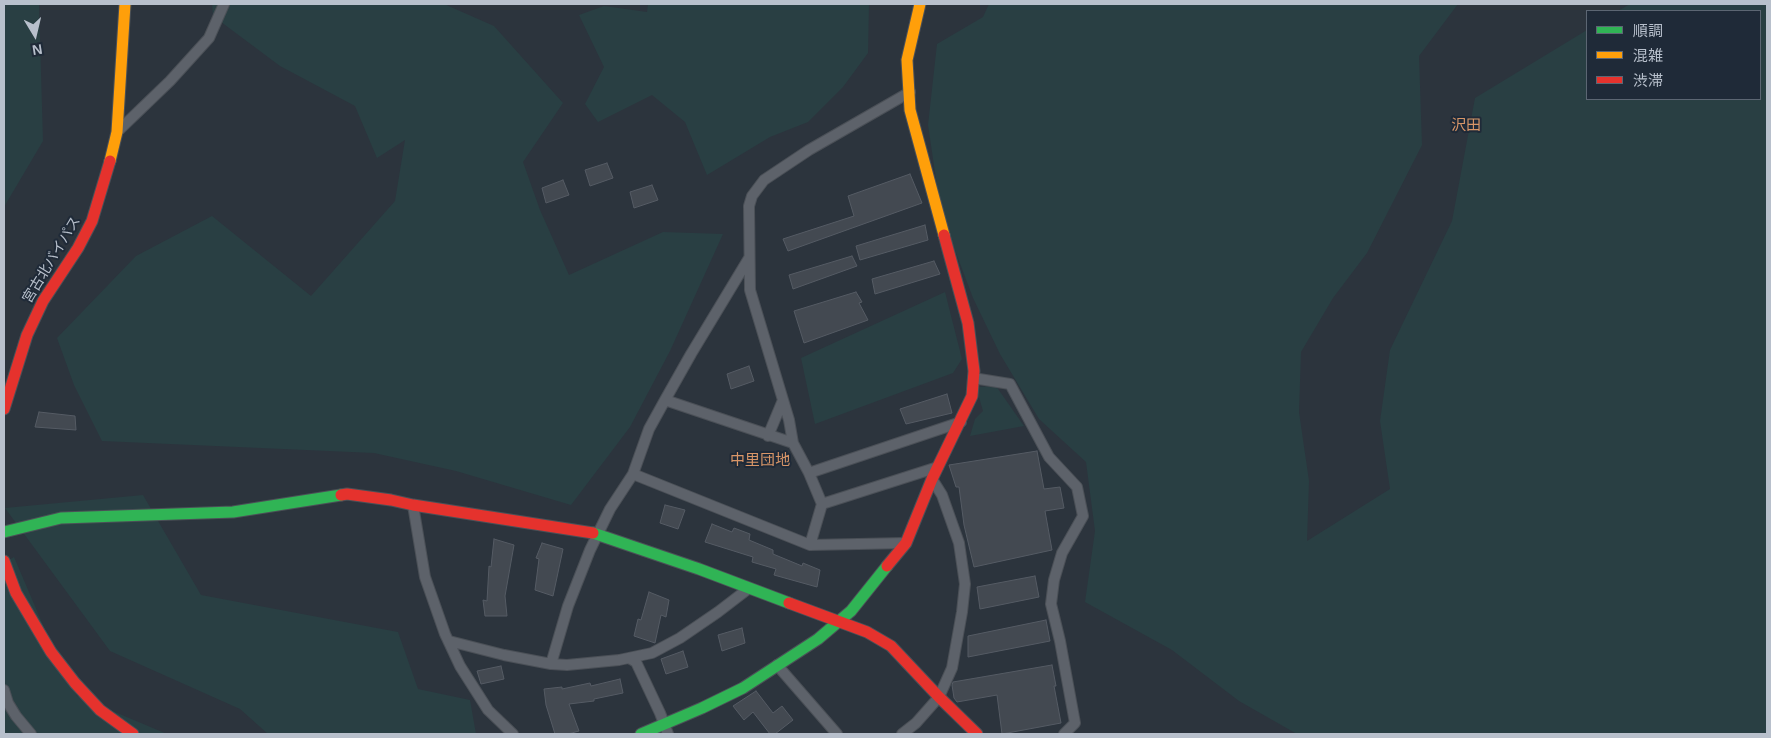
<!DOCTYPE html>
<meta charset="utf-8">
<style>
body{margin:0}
#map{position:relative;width:1771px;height:738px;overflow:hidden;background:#2c343d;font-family:Arial,"Noto Sans JP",sans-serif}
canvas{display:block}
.frame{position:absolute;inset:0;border:5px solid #b8c0cc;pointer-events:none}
.legend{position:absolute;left:1586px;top:10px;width:175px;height:90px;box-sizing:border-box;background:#1f2a38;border:1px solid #5c6673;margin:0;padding:6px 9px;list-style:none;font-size:15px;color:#b8c0cc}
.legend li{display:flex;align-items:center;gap:10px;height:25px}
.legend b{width:25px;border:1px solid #5c6673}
.north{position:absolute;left:10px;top:10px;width:50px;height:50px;-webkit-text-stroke:4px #1f2a38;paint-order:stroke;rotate:171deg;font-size:14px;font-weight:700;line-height:20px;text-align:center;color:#b8c0cc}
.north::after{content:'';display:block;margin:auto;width:18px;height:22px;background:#b8c0cc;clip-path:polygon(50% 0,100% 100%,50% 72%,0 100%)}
</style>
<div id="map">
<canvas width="1771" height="738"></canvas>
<div class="frame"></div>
<ul class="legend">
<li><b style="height:6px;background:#30b455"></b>順調</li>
<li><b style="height:6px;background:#ff9f0a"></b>混雑</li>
<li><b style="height:6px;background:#e5322d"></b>渋滞</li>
</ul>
<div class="north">N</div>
</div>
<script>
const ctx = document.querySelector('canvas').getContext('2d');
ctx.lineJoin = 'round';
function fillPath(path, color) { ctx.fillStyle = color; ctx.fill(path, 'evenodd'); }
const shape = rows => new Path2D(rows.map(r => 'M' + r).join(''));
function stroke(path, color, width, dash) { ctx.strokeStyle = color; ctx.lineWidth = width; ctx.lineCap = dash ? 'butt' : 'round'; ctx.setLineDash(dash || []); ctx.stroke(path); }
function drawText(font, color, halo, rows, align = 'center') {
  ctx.font = font + ' Arial,"Noto Sans JP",sans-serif'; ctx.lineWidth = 4; ctx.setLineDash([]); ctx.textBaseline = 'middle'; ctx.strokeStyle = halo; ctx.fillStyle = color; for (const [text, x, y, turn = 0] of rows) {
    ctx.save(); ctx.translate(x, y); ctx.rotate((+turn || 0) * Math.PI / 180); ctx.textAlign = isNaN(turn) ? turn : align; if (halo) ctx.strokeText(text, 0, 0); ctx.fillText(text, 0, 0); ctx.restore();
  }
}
fillPath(shape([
 [4,4,39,4,43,141,4,207],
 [212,4,444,4,494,26,563,103,523,162,540,210,569,275,663,232,723,234,670,351,630,427,571,505,456,471,374,453,102,441,74,385,57,338,136,256,212,216,311,296,395,201,405,140,377,158,355,106,280,66,213,16],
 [648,4,869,4,868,53,843,87,808,122,770,137,707,175,685,122,652,95,598,122,585,104,604,67,579,15,604,6,647,12],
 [989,4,1458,4,1419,56,1422,145,1367,253,1333,298,1301,352,1299,412,1309,481,1307,541,1390,489,1380,421,1390,350,1452,221,1475,98,1587,30,1587,99,1760,99,1760,11,1618,11,1630,4,1767,4,1767,734,1297,734,1239,701,1172,650,1085,602,1095,531,1086,462,1039,419,1000,354,973,298,941,213,928,125,937,44,983,17],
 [945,292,962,359,953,373,815,424,801,358],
 [996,386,1024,426,970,436,975,419,983,411,976,387],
 [143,495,201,595,398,632,418,689,470,700,476,734,268,734,240,709,110,651,5,508],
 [14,557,46,632,77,696,167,734,4,734,4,563]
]), '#293f43');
const building = shape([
 [607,163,613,178,590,186,585,170,607,163],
 [910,174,922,203,788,251,783,239,854,216,848,196,910,174],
 [563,180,569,195,546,203,542,188,563,180],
 [652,185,658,200,634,208,630,192,652,185],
 [925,225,928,240,860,260,856,246,925,225],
 [852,256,857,266,793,289,789,275,852,256],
 [934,261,940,274,875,294,872,279,934,261],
 [856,292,862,302,859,303,868,320,804,343,794,311,856,292],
 [749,366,754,381,731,389,727,374,749,366],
 [947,394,952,413,906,424,900,409,947,394],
 [39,412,75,416,76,430,35,427,39,412],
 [1037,451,1044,489,1060,487,1064,508,1045,511,1052,550,974,567,964,525,959,487,956,487,949,465,1037,451],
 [665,505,685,510,678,529,660,523,665,505],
 [712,524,732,532,734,528,750,534,749,540,773,550,773,554,802,566,803,563,820,570,817,587,774,575,776,569,752,562,753,557,705,542,712,524],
 [494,539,514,545,505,596,507,616,485,616,483,600,487,601,489,566,491,567,494,539],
 [542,543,563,549,553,596,535,590,539,559,536,558,542,543],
 [1035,576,1039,597,980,609,977,587,1035,576],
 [649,592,669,600,666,617,661,615,655,643,634,636,638,619,641,620,649,592],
 [1046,620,1050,641,968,657,968,636,1046,620],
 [742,628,745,643,722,651,718,635,742,628],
 [683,651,688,667,666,674,661,659,683,651],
 [1052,665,1056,686,1054,686,1061,723,1002,734,997,695,957,702,954,698,952,685,953,682,1052,665],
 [501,666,504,679,481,684,477,671,501,666],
 [620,679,623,693,594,699,594,701,569,704,579,731,568,734,555,734,546,705,544,689,562,687,562,689,590,683,591,686,620,679],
 [756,691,773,713,782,706,793,720,775,734,770,734,753,712,744,720,733,706,756,691]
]);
fillPath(building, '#434951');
stroke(building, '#555b64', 1);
const street = shape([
 [117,132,170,81,209,38,224,4],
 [973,378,1010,384,1049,457,1077,487,1083,516,1062,553,1054,580,1051,604,1060,641,1075,723,1064,734],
 [665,400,793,443],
 [768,436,783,400],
 [809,473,961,422],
 [633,474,810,545,906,543],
 [822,504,938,467],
 [413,505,425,577,445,634,460,666,488,710,513,734],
 [810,545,822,504,809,473,793,443,789,420,750,290,749,206,752,196,764,180,809,150,910,92],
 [449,641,504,655,551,664,567,665,619,660,652,653,680,638,718,612,748,589],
 [629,658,636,662,660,713,668,734],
 [551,664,568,606,590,550,610,509,633,474,649,429,665,400,691,354,749,258],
 [777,665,837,734],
 [4,690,8,703,16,716,31,734],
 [902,734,916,723,939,697,952,668,962,612,965,584,959,543,942,495,932,479]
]);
const fast = shape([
 [4,532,61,518,233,512,341,495],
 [593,533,699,569,789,603],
 [641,734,702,708,743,688,818,639,851,611,887,566]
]);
const slow = shape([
 [920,4,907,60,910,110,944,235],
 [110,161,117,132,125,4]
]);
const jam = shape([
 [4,409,27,335,43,301,78,248,92,221,110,161],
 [341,495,347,494,391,500,413,505,593,533],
 [4,561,16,593,51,652,75,683,100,710,133,734],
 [887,566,906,543,932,479,972,396,974,371,968,323,944,235],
 [789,603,867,632,891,646,939,697,977,734]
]);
stroke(street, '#4b5057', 12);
stroke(fast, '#4b5057', 13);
stroke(slow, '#4b5057', 13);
stroke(jam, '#4b5057', 13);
stroke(street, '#5d626a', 10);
stroke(fast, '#30b455', 11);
stroke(slow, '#ff9f0a', 11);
stroke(jam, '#e5322d', 11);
drawText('14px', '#b8c0cc', '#1f2a38', [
 ["宮古北バイパス",52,260,-59]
]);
drawText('15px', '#d89668', '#1f2a38', [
 ["沢田",1466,126],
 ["中里団地",760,461]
]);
</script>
